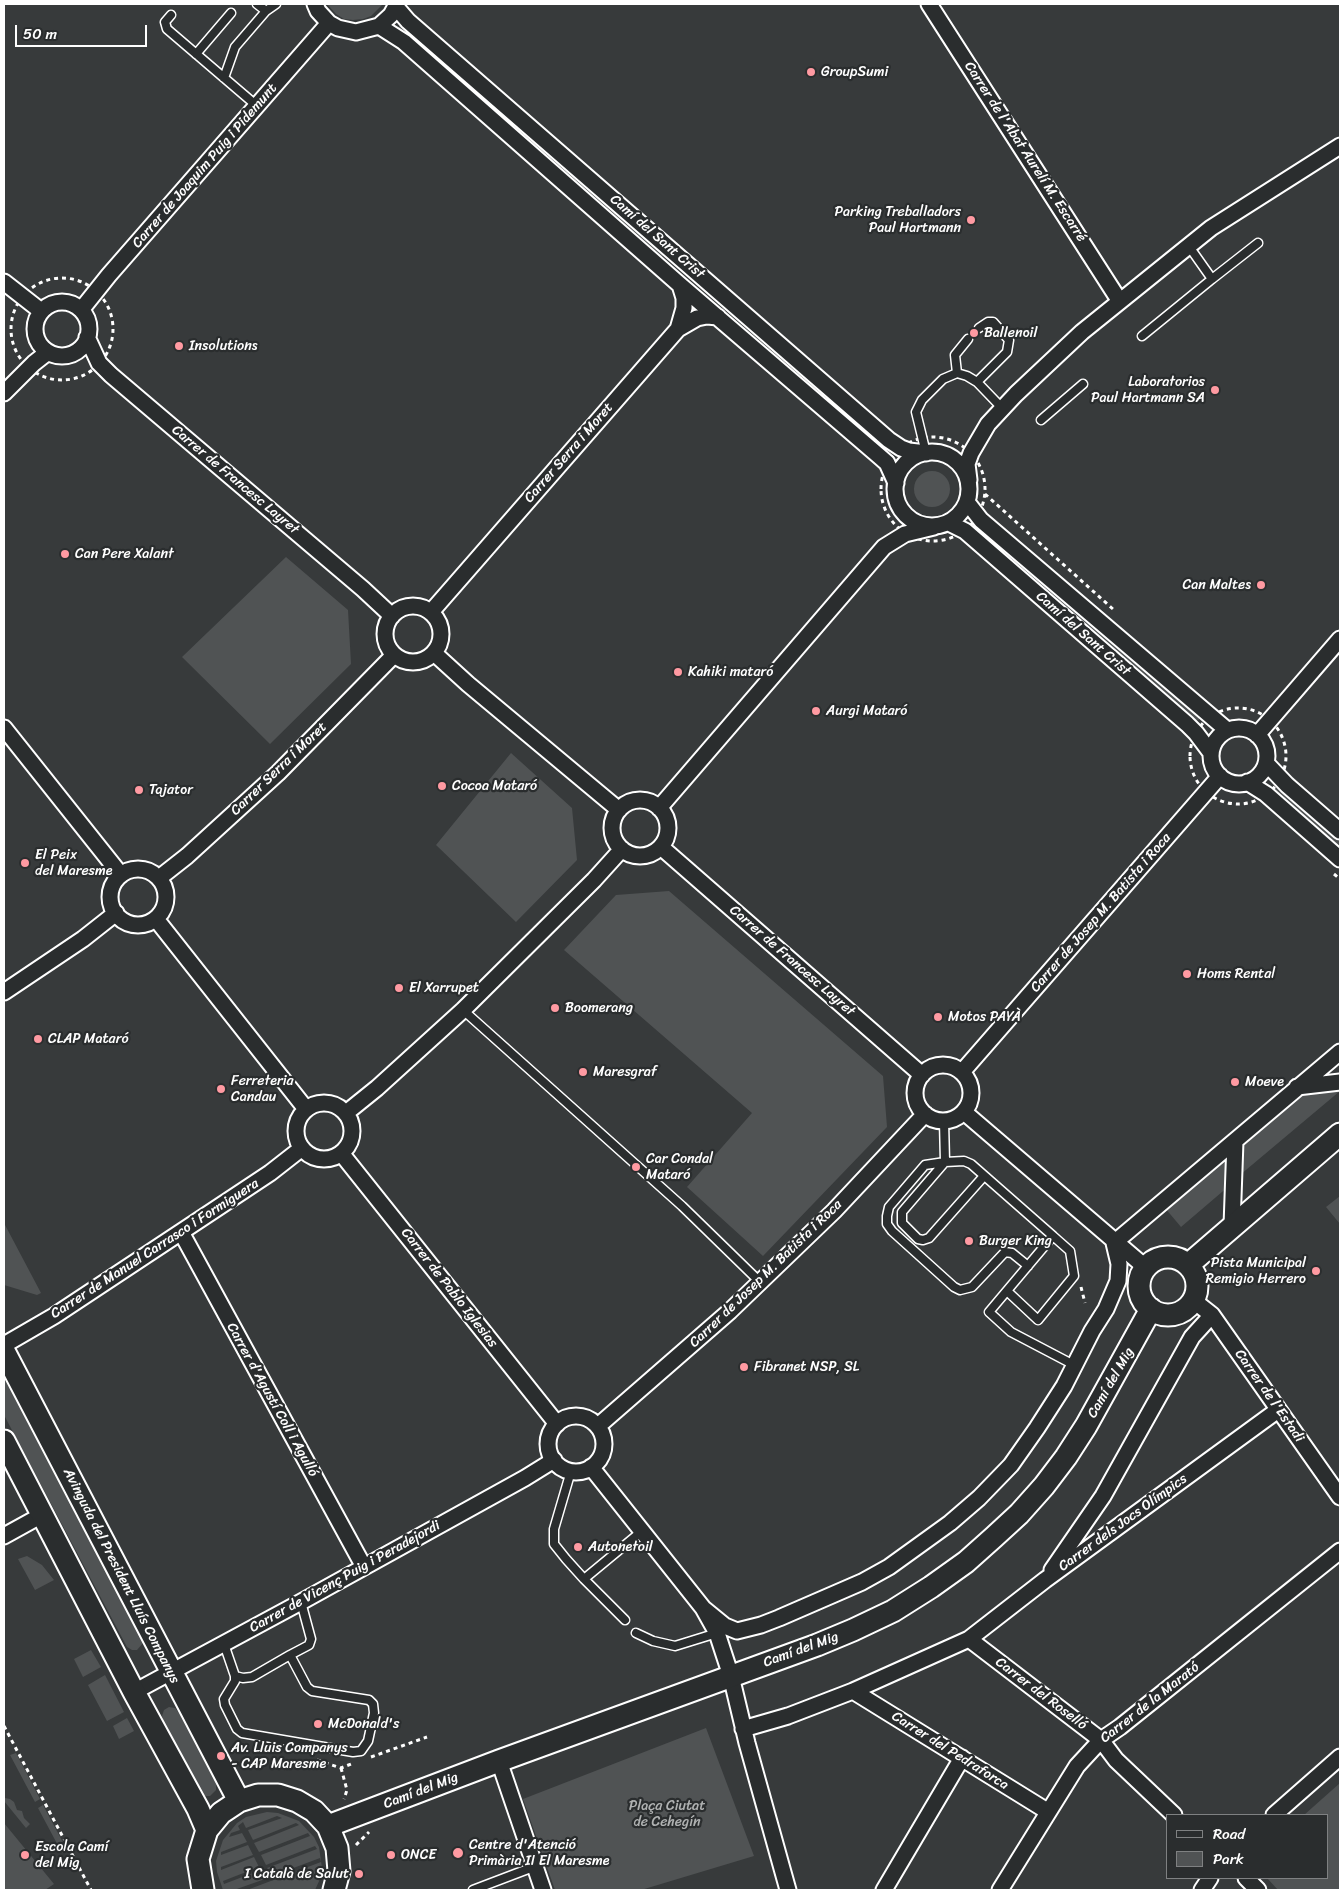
<!DOCTYPE html>
<meta charset="utf-8">
<style>
body{margin:0}
#map{position:relative;width:1344px;height:1894px;overflow:hidden;background:#373a3b;font-family:Sriracha,sans-serif}
canvas{display:block}
.frame{position:absolute;inset:0;border:5px solid #fff;pointer-events:none}
.legend{position:absolute;left:1166px;top:1814px;width:162px;height:65px;box-sizing:border-box;background:#2a2d2e;border:1px solid #7f8182;margin:0;padding:6px 9px;list-style:none;font-size:15px;color:#fff}
.legend li{display:flex;align-items:center;gap:10px;height:25px}
.legend b{width:25px;border:1px solid #7f8182}
.scale{position:absolute;left:15px;top:25px;width:132px;height:22px;box-sizing:border-box;border:2px solid #fff;border-top:0;padding-left:6px;font-size:15px;line-height:18px;white-space:nowrap;color:#fff;-webkit-text-stroke:4px #2a2d2e;paint-order:stroke}
</style>
<div id="map">
<canvas width="1344" height="1894"></canvas>
<div class="frame"></div>
<ul class="legend">
<li><b style="height:6px;background:#2a2d2e"></b>Road</li>
<li><b style="height:14px;background:#505354"></b>Park</li>
</ul>
<div class="scale">50 m</div>
</div>
<script>
const ctx = document.querySelector('canvas').getContext('2d');
ctx.lineJoin = 'round';
function fillPath(path, color) { ctx.fillStyle = color; ctx.fill(path, 'evenodd'); }
const shape = rows => new Path2D(rows.map(r => 'M' + r).join(''));
function stroke(path, color, width, dash) { ctx.strokeStyle = color; ctx.lineWidth = width; ctx.lineCap = dash ? 'butt' : 'round'; ctx.setLineDash(dash || []); ctx.stroke(path); }
function drawText(font, color, halo, rows, align = 'center') {
  ctx.font = font + ' Sriracha,sans-serif'; ctx.lineWidth = 4.5; ctx.setLineDash([]); ctx.textBaseline = 'middle'; ctx.strokeStyle = halo; ctx.fillStyle = color; for (const [text, x, y, turn = 0] of rows) {
    ctx.save(); ctx.translate(x, y); ctx.rotate((+turn || 0) * Math.PI / 180); ctx.textAlign = isNaN(turn) ? turn : align; if (halo) ctx.strokeText(text, 0, 0); ctx.fillText(text, 0, 0); ctx.restore();
  }
}
fillPath(shape([
 [327,4,383,4,371,16,363,19,353,20,344,19,336,14],
 [400,24,404,25,664,254,663,256,658,257,397,30],
 [775,350,890,450,890,452,887,454,772,355,771,352],
 '914 489a18 18 0 1 1 36 0a18 18 0 1 1-36 0Z',
 [975,524,1199,715,1199,720,1194,721,972,528],
 [286,557,348,610,351,664,270,744,182,657],
 [511,753,572,808,577,860,516,922,436,845],
 [1278,787,1281,787,1340,839,1340,850,1275,794,1275,788],
 [669,891,883,1076,887,1127,763,1256,687,1187,752,1113,564,950,616,895],
 [1340,1086,1340,1091,1240,1175,1242,1143,1301,1092],
 [1230,1152,1229,1186,1181,1227,1165,1208],
 [1340,1196,1340,1224,1326,1207],
 [4,1223,41,1293,37,1295,4,1285],
 [4,1375,142,1638,143,1643,137,1650,132,1650,127,1647,4,1415],
 [27,1556,42,1565,54,1580,35,1590,18,1559],
 [91,1650,101,1667,83,1677,74,1659],
 [105,1675,124,1712,107,1721,88,1685],
 [169,1707,175,1708,179,1713,216,1784,216,1790,210,1796,205,1796,200,1792,164,1722,162,1716,164,1710],
 [127,1718,134,1731,119,1739,113,1726],
 [706,1728,754,1856,641,1890,555,1890,523,1799],
 [16,1753,40,1799,35,1802,10,1755],
 [1340,1783,1340,1890,1278,1890,1267,1878,1328,1878,1328,1815,1304,1815],
 [4,1795,5,1798,10,1799,14,1802,17,1810,22,1811,24,1818,30,1824,26,1828,4,1801],
 [43,1805,67,1850,62,1853,38,1808],
 [267,1812,278,1813,299,1821,314,1837,319,1847,322,1868,320,1879,315,1890,247,1890,321,1862,320,1858,272,1876,267,1868,317,1849,315,1846,266,1865,261,1855,310,1836,308,1833,259,1852,254,1843,299,1825,296,1823,253,1840,248,1830,282,1818,277,1816,246,1828,243,1822,238,1826,240,1830,231,1833,229,1837,242,1833,247,1842,221,1852,221,1855,248,1845,253,1855,221,1867,221,1870,254,1857,259,1867,223,1881,224,1884,261,1870,265,1879,234,1890,223,1890,217,1872,216,1861,223,1840,237,1823,246,1817],
 [4,1823,54,1884,45,1890,4,1890]
]), '#505354');
const lane = shape([
 [257,4,266,11,276,4],
 [171,15,165,22,167,29,257,106],
 [196,54,231,13],
 [224,78,235,47,266,11],
 [1212,279,1258,243],
 [1142,336,1212,279,1188,245],
 [957,373,955,355,968,339],
 [977,382,1007,352,1009,340,993,322,988,322,979,328],
 [1041,420,1083,384],
 [926,453,916,412,922,400,943,379,957,373,967,376,977,382,1003,409],
 [463,1010,682,1206,760,1282],
 [944,1121,945,1162,964,1161,971,1164,1053,1236,989,1312,1011,1332,1074,1365],
 [945,1162,925,1165,889,1207,887,1216,887,1224,892,1231,954,1287,960,1290,972,1287,1005,1252,1012,1253,1028,1266],
 [945,1162,902,1212,902,1223,918,1239,923,1240,929,1238,984,1176],
 [1007,1291,1038,1320,1074,1276,1070,1251,1053,1236],
 [571,1471,554,1529,554,1544,566,1559,584,1579,625,1620],
 [584,1579,642,1531],
 [636,1633,653,1641,675,1646,717,1633],
 [224,1644,235,1676,235,1681,224,1699,225,1705,237,1729,242,1733,353,1752,361,1751,368,1741,374,1713,373,1704,369,1700,312,1691,307,1687,290,1655,309,1645,311,1639,301,1602],
 [235,1676,243,1678,252,1677,290,1655],
 [473,1890,536,1866]
]);
const street = shape([
 [315,4,318,11,329,23,338,28,356,32,379,26,391,15,397,4],
 [929,4,1119,300],
 [396,7,408,21,889,440,901,448,909,451,926,453],
 [379,26,404,42,680,285,879,456,887,463,896,483],
 [4,282,41,311],
 '35 329a27 27 0 1 1 54 0a27 27 0 1 1-54 0Z',
 [81,310,109,275,329,23],
 [678,329,697,318,707,316,718,317],
 [87,337,99,363,111,375,363,589,392,616],
 [4,393,34,363,48,352],
 '895 489a37 37 0 1 1 74 0a37 37 0 1 1-74 0Z',
 [969,480,967,464,971,453,988,424,1016,394,1082,332,1211,228,1340,146],
 [967,502,981,520,1227,730],
 [949,523,965,531,1187,724,1196,733,1211,753],
 '385 634a28 28 0 1 1 56 0a28 28 0 1 1-56 0Z',
 [431,612,678,329,684,308,684,298,680,285],
 [434,653,468,684,619,810],
 [4,728,121,875],
 '1211 756a28 28 0 1 1 56 0a28 28 0 1 1-56 0Z',
 [1257,735,1340,639],
 [1266,763,1287,785,1340,831],
 [1247,782,1266,794,1340,859],
 '612 828a28 28 0 1 1 56 0a28 28 0 1 1-56 0Z',
 [659,808,884,547,905,534,934,527],
 [661,847,922,1075],
 '110 897a28 28 0 1 1 56 0a28 28 0 1 1-56 0Z',
 [159,878,187,856,278,773,394,655],
 [156,919,306,1109],
 [4,992,83,939,116,913],
 '915 1093a28 28 0 1 1 56 0a28 28 0 1 1-56 0Z',
 [962,1072,1220,776],
 [1297,1087,1340,1082],
 '296 1131a28 28 0 1 1 56 0a28 28 0 1 1-56 0Z',
 [964,1112,1145,1267],
 [346,1113,377,1088,463,1010,594,880,622,849],
 [341,1153,557,1424],
 [1232,1226,1235,1141],
 [181,1232,364,1567],
 [1193,1300,1212,1315,1340,1497],
 [4,1345,54,1316,181,1232,270,1173,302,1148],
 '548 1444a28 28 0 1 1 56 0a28 28 0 1 1-56 0Z',
 [598,1426,730,1311,834,1211,925,1114],
 [591,1467,703,1608,717,1633,731,1676,747,1743,788,1890],
 [4,1536,42,1515],
 [1052,1570,1103,1496,1192,1337,1212,1315],
 [703,1608,725,1626,737,1631,761,1625,779,1618,862,1582,889,1567,950,1523,979,1498,1011,1465,1037,1428,1064,1386,1092,1331,1106,1309,1118,1281,1119,1264,1114,1243,1340,1052],
 [969,1639,1101,1740,1116,1760,1174,1815],
 [853,1691,1047,1811],
 [134,1692,301,1602,525,1478,554,1460],
 [743,1729,788,1716,853,1691,969,1639,1045,1580,1278,1410],
 [499,1761,543,1890],
 [1274,1815,1340,1757],
 [1246,1878,1258,1890],
 [884,1890,962,1758],
 [1000,1890,1077,1766,1101,1740,1120,1727,1340,1551],
 [1202,1890,1210,1878]
]);
const secondary = shape([
 '1139 1286a29 29 0 1 1 58 0a29 29 0 1 1-58 0Z',
 [1188,1265,1340,1134],
 [4,1351,239,1801],
 [4,1441,134,1692,198,1809,207,1830],
 [328,1826,499,1761,817,1645,853,1630,893,1611,931,1587,966,1562,994,1537,1019,1514,1044,1486,1066,1457,1086,1426,1151,1309],
 [203,1890,198,1859,207,1830,221,1813,239,1801,258,1795,278,1795,297,1801,314,1811,328,1826,337,1848,339,1871,334,1890]
]);
stroke(lane, '#fff', 11);
stroke(street, '#fff', 19);
stroke(secondary, '#fff', 25);
stroke(shape([
 '11 329a51 51 0 1 1 102 0a51 51 0 1 1-102 0Z',
 '881 489a52 52 0 1 1 104 0a52 52 0 1 1-104 0Z',
 [985,494,1114,610],
 '1190 756a48 48 0 1 1 96 0a48 48 0 1 1-96 0Z',
 [1334,874,1340,879],
 [1155,1257,1175,1250],
 [1081,1287,1085,1303],
 [1135,1297,1136,1281],
 [1167,1316,1183,1312],
 [4,1726,91,1890],
 [371,1757,427,1737],
 [317,1760,341,1768,351,1764],
 [341,1768,347,1790,344,1799],
 [356,1845,369,1832]
]), '#fff', 3, [4, 4]);
stroke(lane, '#2a2d2e', 8);
stroke(street, '#2a2d2e', 15);
stroke(secondary, '#2a2d2e', 21);
for (const [x, y, r, color] of [
 [811,72,5,"#ff9aa2"],
 [971,220,5,"#ff9aa2"],
 [974,333,5,"#ff9aa2"],
 [179,346,5,"#ff9aa2"],
 [1215,390,5,"#ff9aa2"],
 [65,554,5,"#ff9aa2"],
 [1261,585,5,"#ff9aa2"],
 [678,672,5,"#ff9aa2"],
 [816,711,5,"#ff9aa2"],
 [442,786,5,"#ff9aa2"],
 [139,790,5,"#ff9aa2"],
 [25,863,5,"#ff9aa2"],
 [1187,974,5,"#ff9aa2"],
 [399,988,5,"#ff9aa2"],
 [555,1008,5,"#ff9aa2"],
 [938,1017,5,"#ff9aa2"],
 [38,1039,5,"#ff9aa2"],
 [583,1072,5,"#ff9aa2"],
 [1235,1082,5,"#ff9aa2"],
 [221,1089,5,"#ff9aa2"],
 [636,1167,5,"#ff9aa2"],
 [969,1241,5,"#ff9aa2"],
 [1316,1271,5,"#ff9aa2"],
 [744,1367,5,"#ff9aa2"],
 [578,1547,5,"#ff9aa2"],
 [318,1724,5,"#ff9aa2"],
 [221,1756,5,"#ff9aa2"],
 [458,1853,6,"#ff9aa2"],
 [25,1855,5,"#ff9aa2"],
 [391,1855,5,"#ff9aa2"],
 [359,1874,5,"#ff9aa2"]
]) { const dot = new Path2D(); dot.arc(x, y, r, 0, 2 * Math.PI); ctx.fillStyle = color; ctx.fill(dot); stroke(dot, '#2a2d2e', 2); }
drawText('14px', '#fff', '#2a2d2e', [
 ["GroupSumi",821,72],
 ["Parking Treballadors",961,212,"right"],
 ["Paul Hartmann",961,228,"right"],
 ["Ballenoil",984,333],
 ["Insolutions",189,346],
 ["Laboratorios",1205,382,"right"],
 ["Paul Hartmann SA",1205,398,"right"],
 ["Can Pere Xalant",75,554],
 ["Can Maltes",1251,585,"right"],
 ["Kahiki mataró",688,672],
 ["Aurgi Mataró",826,711],
 ["Cocoa Mataró",452,786],
 ["Tajator",149,790],
 ["El Peix",35,855],
 ["del Maresme",35,871],
 ["Homs Rental",1197,974],
 ["El Xarrupet",409,988],
 ["Boomerang",565,1008],
 ["Motos PAYÀ",948,1017],
 ["CLAP Mataró",48,1039],
 ["Maresgraf",593,1072],
 ["Ferreteria",231,1081],
 ["Candau",231,1097],
 ["Moeve",1245,1082],
 ["Car Condal",646,1159],
 ["Mataró",646,1175],
 ["Burger King",979,1241],
 ["Pista Municipal",1306,1263,"right"],
 ["Remigio Herrero",1306,1279,"right"],
 ["Fibranet NSP, SL",754,1367],
 ["Autonetoil",588,1547],
 ["McDonald's",328,1724],
 ["Av. Lluis Companys",231,1748],
 ["- CAP Maresme",231,1764],
 ["Centre d'Atenció",469,1845],
 ["Primària II El Maresme",469,1861],
 ["Escola Camí",35,1847],
 ["del Mig",35,1863],
 ["ONCE",401,1855],
 ["I Català de Salut",349,1874,"right"]
], 'left');
drawText('14px', '#fff', '#2a2d2e', [
 ["Carrer de l'Abat Aurelí M. Escarré",1025,152,57],
 ["Carrer de Joaquim Puig i Pidemunt",205,166,-49],
 ["Camí del Sant Crist",657,237,41],
 ["Carrer Serra i Moret",569,453,-49],
 ["Carrer de Francesc Layret",235,480,40],
 ["Camí del Sant Crist",1083,634,41],
 ["Carrer Serra i Moret",279,769,-44],
 ["Carrer de Josep M. Batista i Roca",1101,913,-49],
 ["Carrer de Francesc Layret",792,961,41],
 ["Carrer de Manuel Carrasco i Formiguera",155,1249,-33],
 ["Carrer de Josep M. Batista i Roca",766,1274,-44],
 ["Carrer de Pablo Iglesias",449,1288,52],
 ["Camí del Mig",1111,1383,-60],
 ["Carrer de l'Estadi",1269,1396,55],
 ["Carrer d'Agustí Coll i Agulló",272,1400,61],
 ["Carrer dels Jocs Olímpics",1123,1523,-36],
 ["Avinguda del President Lluís Companys",121,1576,63],
 ["Carrer de Vicenç Puig i Peradejordi",345,1577,-29],
 ["Camí del Mig",801,1650,-20],
 ["Carrer del Roselló",1041,1694,37],
 ["Carrer de la Marató",1150,1703,-38],
 ["Carrer del Pedraforca",950,1751,32],
 ["Camí del Mig",421,1791,-21]
]);
drawText('14px', '#b0b2b2', '#2a2d2e', [
 ["Plaça Ciutat",667,1806],
 ["de Cehegín",667,1822]
]);
</script>
